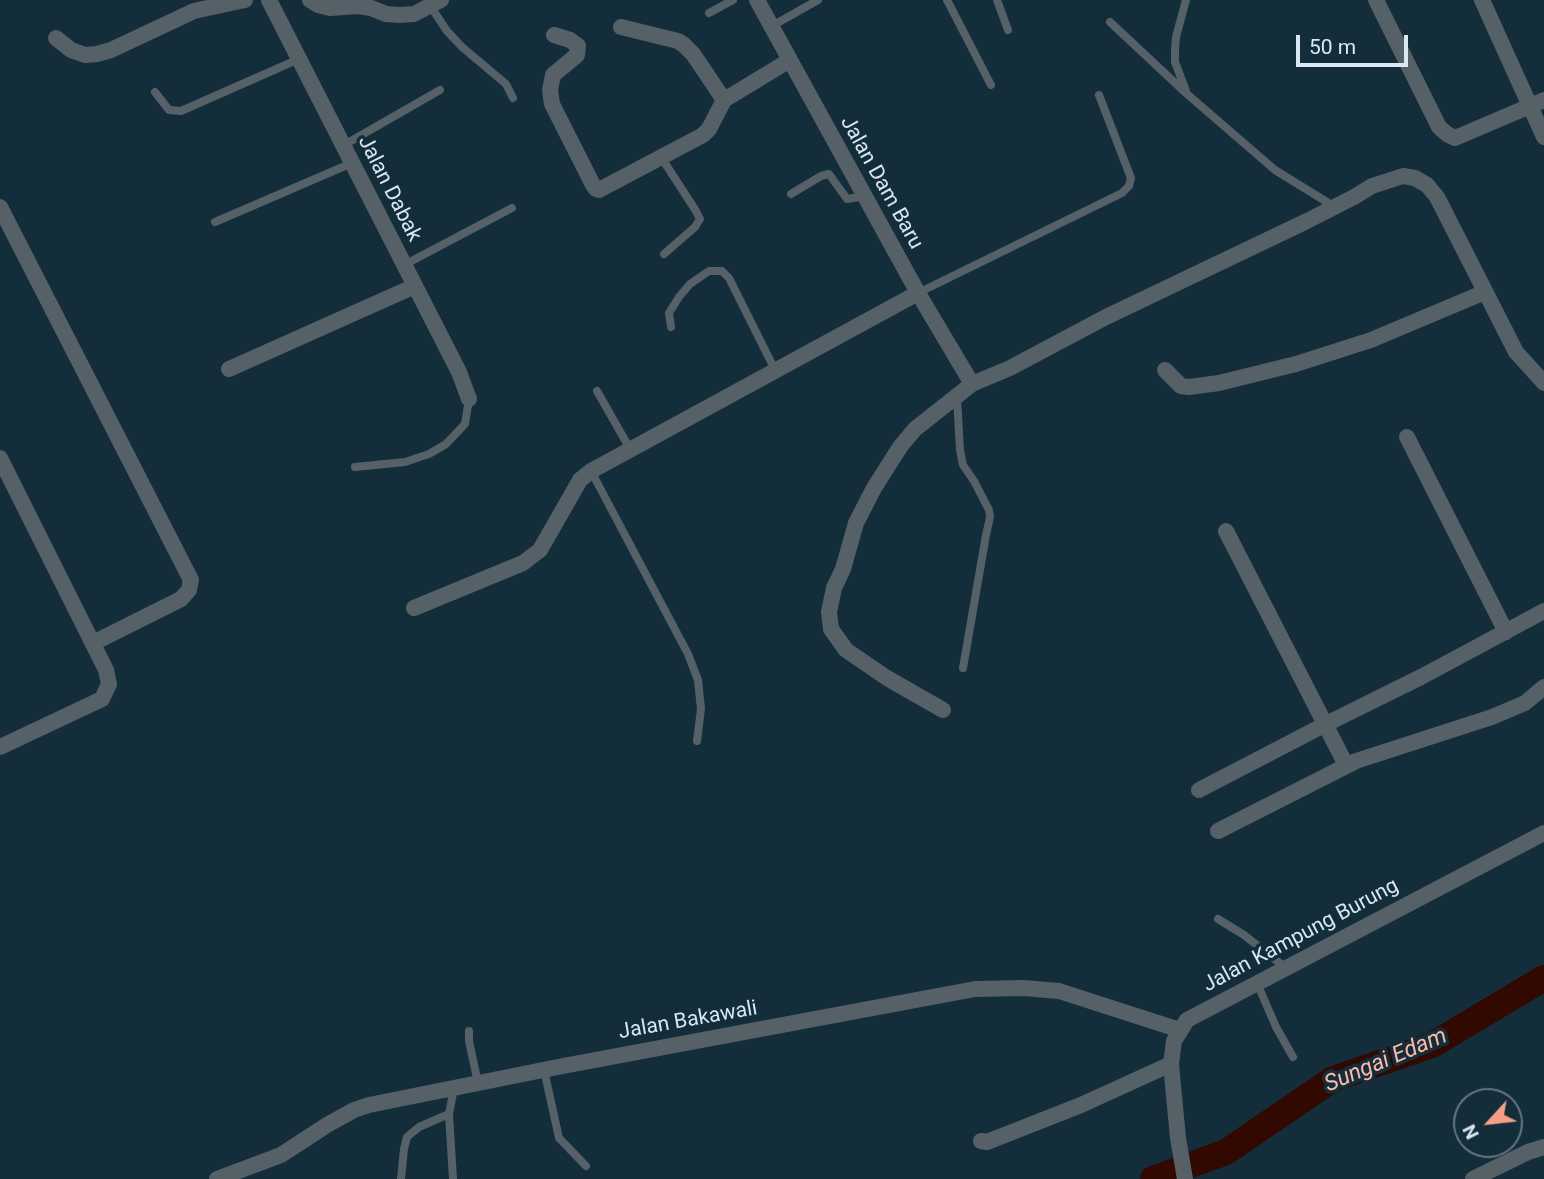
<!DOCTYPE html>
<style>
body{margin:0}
#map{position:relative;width:1544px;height:1179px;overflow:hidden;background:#142d3a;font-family:Roboto,sans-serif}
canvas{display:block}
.north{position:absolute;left:1453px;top:1088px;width:70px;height:70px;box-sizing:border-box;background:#142d3a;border:2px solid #637783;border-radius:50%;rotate:243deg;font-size:19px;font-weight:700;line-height:28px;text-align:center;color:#d9e7f0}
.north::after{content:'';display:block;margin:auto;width:24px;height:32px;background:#f49e86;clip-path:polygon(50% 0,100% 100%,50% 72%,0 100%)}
.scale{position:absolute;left:1296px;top:35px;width:112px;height:32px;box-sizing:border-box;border:4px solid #d9e7f0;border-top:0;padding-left:9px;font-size:21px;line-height:24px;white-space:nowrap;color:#d9e7f0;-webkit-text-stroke:5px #142d3a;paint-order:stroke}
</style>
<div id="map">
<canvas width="1544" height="1179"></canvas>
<div class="north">N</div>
<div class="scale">50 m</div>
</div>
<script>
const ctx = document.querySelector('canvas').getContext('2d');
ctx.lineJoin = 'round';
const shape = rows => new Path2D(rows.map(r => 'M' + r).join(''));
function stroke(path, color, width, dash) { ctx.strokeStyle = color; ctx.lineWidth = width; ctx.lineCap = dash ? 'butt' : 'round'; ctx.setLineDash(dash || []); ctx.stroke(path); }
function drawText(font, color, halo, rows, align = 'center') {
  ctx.font = font + ' Roboto,sans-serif'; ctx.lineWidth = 7; ctx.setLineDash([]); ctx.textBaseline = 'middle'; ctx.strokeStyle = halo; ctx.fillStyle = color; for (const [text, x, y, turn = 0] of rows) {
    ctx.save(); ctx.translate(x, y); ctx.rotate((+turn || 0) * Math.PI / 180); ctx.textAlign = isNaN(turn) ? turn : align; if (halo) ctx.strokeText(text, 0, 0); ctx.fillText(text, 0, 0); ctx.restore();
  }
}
stroke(shape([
 [1153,1179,1226,1152,1333,1079,1432,1045,1544,978]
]), '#310901', 26);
stroke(shape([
 [947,0,991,85],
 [997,0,1008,30],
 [1186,0,1176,37,1175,51,1175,62,1186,91],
 [431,7,447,31,462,47,506,84,513,98],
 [709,13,733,0],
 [1110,22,1187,94,1275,170,1335,207],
 [772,26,818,0],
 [155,92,169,110,181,111,299,59],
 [344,145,440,90],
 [661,157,696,211,700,219,695,227,664,254],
 [791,194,821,176,829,174,847,199,865,196],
 [215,222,352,163],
 [404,265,512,208],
 [918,293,1122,193,1129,186,1131,178,1099,95],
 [671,327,669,313,679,297,690,284,709,271,722,271,729,278,775,370],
 [597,391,630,449],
 [957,398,960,450,963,465,974,481,989,510,990,517,986,535,963,668],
 [355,467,405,462,429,454,446,444,465,424,469,399],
 [591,471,688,654,698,680,701,709,697,741],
 [1218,919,1244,935,1286,968],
 [1257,983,1276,1027,1293,1057],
 [469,1031,469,1041,478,1083],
 [544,1070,559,1138,586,1166],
 [401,1179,404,1149,407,1137,419,1127,449,1114],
 [453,1179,449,1114,454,1088]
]), '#556067', 8);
stroke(shape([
 [269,0,459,372,469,399],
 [310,0,318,5,330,8,358,6,371,8,386,14,399,15,414,14,441,0],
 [757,0,918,293,972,384],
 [1376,0,1439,127,1447,134,1455,138,1544,100],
 [1482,0,1544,137],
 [621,27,678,41,684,45,693,54,724,100],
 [554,35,570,40,578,46,577,55,553,75,550,90,552,104,593,185,596,189,599,190,703,135,709,129,724,100,790,60],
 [56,38,71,50,85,55,97,54,111,50,194,11,245,0],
 [0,207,191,580,189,590,181,599,93,643],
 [229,369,415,286],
 [1165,370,1181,386,1189,387,1219,383,1296,364,1371,340,1485,292],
 [1407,437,1506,632],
 [0,458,106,670,109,684,102,699,0,747],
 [1226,531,1346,765],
 [414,608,523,563,540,550,580,480,591,471,918,293],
 [943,710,887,678,846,650,831,629,829,612,834,588,843,569,856,523,874,488,900,447,915,429,972,384,1010,368,1106,317,1307,221,1354,197,1372,186,1403,176,1415,178,1427,185,1437,197,1516,352,1544,383],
 [1199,790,1326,724,1421,677,1544,611],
 [1218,831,1356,761,1492,717,1525,703,1544,687],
 [981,1141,987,1142,1081,1105,1171,1064],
 [217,1179,281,1155,327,1125,354,1110,369,1105,563,1066,975,989,1023,988,1059,991,1180,1030],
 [1185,1179,1178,1138,1171,1064,1174,1041,1187,1020,1544,833],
 [1473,1179,1528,1152,1544,1147]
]), '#556067', 16);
drawText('21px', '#d9e7f0', '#142d3a', [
 ["Jalan Dam Baru",881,183,61],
 ["Jalan Dabak",389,189,63],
 ["Jalan Kampung Burung",1301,936,-28],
 ["Jalan Bakawali",688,1021,-10]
]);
drawText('italic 23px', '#feb9a5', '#142d3a', [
 ["Sungai Edam",1386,1061,-23]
]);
</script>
